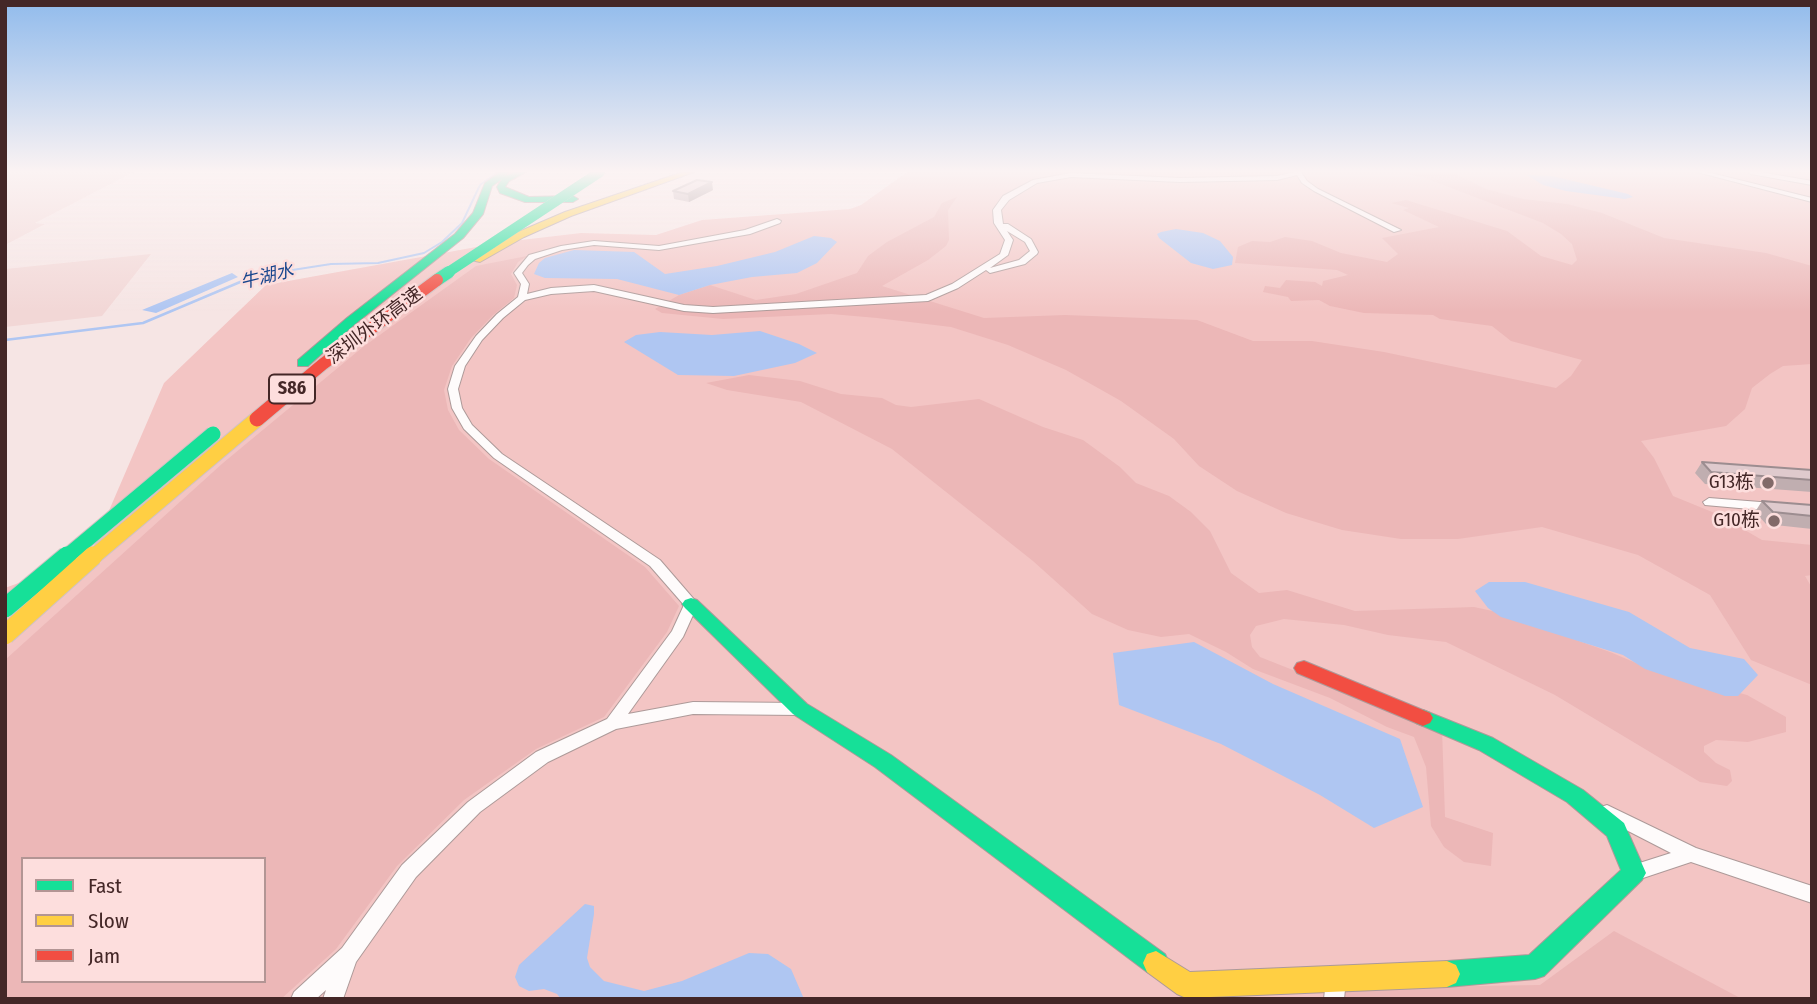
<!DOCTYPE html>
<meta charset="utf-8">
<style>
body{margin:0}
#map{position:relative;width:1817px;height:1004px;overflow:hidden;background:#f6e5e4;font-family:"Fira Sans Condensed",sans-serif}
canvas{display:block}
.frame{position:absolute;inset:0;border:7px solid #442727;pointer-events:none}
.legend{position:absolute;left:21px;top:857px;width:245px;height:126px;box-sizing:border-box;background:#fddedd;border:2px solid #b39594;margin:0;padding:9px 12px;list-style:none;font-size:21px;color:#442727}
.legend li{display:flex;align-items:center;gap:14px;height:35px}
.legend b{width:35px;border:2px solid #b39594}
</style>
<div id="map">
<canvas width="1817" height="1004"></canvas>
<div class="frame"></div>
<ul class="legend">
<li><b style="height:9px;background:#16e098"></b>Fast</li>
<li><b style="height:9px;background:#ffcf43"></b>Slow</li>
<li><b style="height:9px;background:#f24e42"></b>Jam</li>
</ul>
</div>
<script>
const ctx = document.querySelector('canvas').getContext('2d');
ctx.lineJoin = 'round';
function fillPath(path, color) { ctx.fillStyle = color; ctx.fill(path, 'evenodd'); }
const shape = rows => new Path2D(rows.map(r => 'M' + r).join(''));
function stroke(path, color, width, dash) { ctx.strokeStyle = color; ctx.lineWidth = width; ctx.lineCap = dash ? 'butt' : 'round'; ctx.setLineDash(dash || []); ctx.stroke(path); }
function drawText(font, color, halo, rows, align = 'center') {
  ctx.font = font + ' "Fira Sans Condensed","Noto Sans SC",sans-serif'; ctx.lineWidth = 5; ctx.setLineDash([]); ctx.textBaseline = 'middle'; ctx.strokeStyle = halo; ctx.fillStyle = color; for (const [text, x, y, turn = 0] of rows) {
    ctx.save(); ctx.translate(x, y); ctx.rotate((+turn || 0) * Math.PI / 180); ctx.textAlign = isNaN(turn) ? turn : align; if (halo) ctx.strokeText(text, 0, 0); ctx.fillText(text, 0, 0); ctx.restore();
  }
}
fillPath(shape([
 [5,172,134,172,35,223,45,224,5,245],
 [151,254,102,316,5,327,5,269]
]), '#f2d7d6');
fillPath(shape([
 [907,172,1812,172,1812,999,5,999,5,588,89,557,164,383,266,285,504,242,581,233,656,235,702,220,850,209,861,205],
 [23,859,264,859,264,981,23,981]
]), '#f3c5c4');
fillPath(shape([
 [1397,172,1452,172,1486,189,1523,199,1567,204,1602,213,1664,238,1766,253,1812,266,1812,364,1783,366,1770,374,1752,388,1745,409,1726,426,1641,441,1654,458,1673,496,1717,514,1762,540,1812,545,1812,575,1805,576,1812,588,1812,685,1751,660,1710,595,1638,555,1542,527,1458,539,1401,539,1342,530,1286,513,1237,491,1199,466,1174,439,1121,401,1066,370,1008,345,951,327,877,318,831,314,723,319,662,313,655,309,679,295,710,285,756,300,796,294,857,273,868,256,887,242,934,217,942,203,957,197,948,210,949,240,946,246,928,260,882,286,984,318,1065,315,1197,320,1253,341,1312,341,1384,352,1556,388,1571,376,1582,360,1511,341,1492,326,1440,319,1433,315,1364,313,1330,306,1319,300,1291,301,1288,297,1263,292,1265,286,1280,288,1286,280,1315,282,1322,286,1323,281,1348,275,1337,270,1235,263,1238,247,1252,241,1270,242,1285,237,1312,241,1341,253,1387,262,1398,254,1382,238,1439,227,1403,210,1409,208,1391,203,1406,200,1507,231,1541,256,1572,265,1577,260,1572,244,1561,234,1543,223,1425,178],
 [527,256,518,262,511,274,517,285,514,298,493,315,471,338,452,366,444,390,448,410,459,430,489,459,645,567,679,606,667,632,604,717,536,749,464,800,397,866,336,949,281,999,5,999,5,660,223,463,363,347,476,266],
 [23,859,264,859,264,981,23,981],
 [749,375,800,381,841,394,882,398,896,405,911,407,979,399,1043,427,1083,440,1120,467,1136,483,1169,496,1191,512,1210,531,1231,573,1259,593,1287,590,1355,611,1474,607,1497,612,1610,652,1648,668,1747,695,1786,717,1786,732,1748,742,1716,740,1704,746,1704,752,1716,763,1730,770,1732,781,1727,786,1700,782,1555,695,1446,642,1388,635,1344,625,1284,619,1256,626,1250,635,1252,647,1260,657,1442,729,1445,817,1493,833,1491,866,1464,862,1444,847,1431,826,1426,767,1414,737,1387,727,1330,698,1253,669,1226,652,1189,634,1161,637,1128,630,1092,614,1033,561,892,449,801,402,727,390,706,383],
 [1614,931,1742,999,1344,999,1345,988,1540,985]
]), '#ecb7b7');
fillPath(shape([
 [1527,175,1552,176,1628,194,1633,197,1625,199,1566,191,1543,185],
 [1176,229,1203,233,1220,241,1233,257,1232,265,1213,269,1191,263,1159,238,1157,234,1161,232],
 [814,236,831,238,837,242,817,263,797,273,752,277,710,285,679,295,617,279,545,278,534,274,539,263,545,258,574,250,634,252,665,274,717,266,775,252],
 [232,273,238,277,156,313,142,310],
 [760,331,799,344,817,353,795,363,734,376,678,375,624,342,636,335,660,332,712,335],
 [1489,582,1525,582,1629,612,1690,648,1744,659,1758,675,1738,696,1725,696,1645,669,1623,655,1501,617,1488,608,1475,591],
 [1194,642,1273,684,1400,739,1423,807,1374,828,1320,795,1221,744,1119,705,1113,653],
 [585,904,594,906,594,914,587,958,590,967,604,981,644,991,682,981,749,953,768,954,791,969,804,999,561,999,557,994,544,989,529,991,519,986,515,977,519,965]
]), '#afc6f2');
stroke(shape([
 [273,273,331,264,378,263,424,253,442,242,462,223,480,185,498,172]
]), '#afc6f2', 2);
stroke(shape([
 [5,340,143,323,252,277,284,272]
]), '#afc6f2', 2.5);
const street = shape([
 [1295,172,1301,172,1307,181,1318,189,1401,230,1394,232,1314,191,1302,183,1297,175,1277,180,1180,182,1071,177,1037,183,1009,200,1001,210,1003,224,1008,224,1031,239,1038,252,1037,254,1025,264,990,273,986,270,958,288,928,301,713,313,684,311,594,291,551,294,525,300,503,318,482,340,465,366,458,389,462,408,472,425,502,454,660,560,698,604,683,637,628,714,693,702,800,703,806,705,808,709,806,713,800,715,693,714,616,729,548,762,480,812,416,877,356,962,343,999,323,999,326,990,316,999,291,999,294,992,342,948,402,865,468,802,536,752,607,719,672,631,684,605,650,566,494,458,464,429,452,408,448,389,455,366,476,336,497,314,518,297,521,284,514,273,529,255,561,246,594,241,659,246,745,230,777,219,781,221,780,223,750,234,659,250,594,245,562,250,535,259,528,265,522,273,529,284,527,294,551,288,594,285,684,305,713,307,926,295,952,284,1000,254,1005,240,994,223,993,210,1003,196,1033,180,1071,173,1180,178,1277,176,1295,172],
 [1007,231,1025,242,1030,251,1019,260,990,268,1008,255,1013,240,1007,231],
 [1697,172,1707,172,1812,198,1812,202,1697,172],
 [1748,172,1760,172,1812,181,1812,185,1751,174,1748,172],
 [1709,498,1773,503,1779,507,1773,511,1705,505,1703,502,1709,498],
 [1607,805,1696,848,1812,886,1812,903,1691,862,1634,881,1627,879,1625,873,1627,867,1671,853,1601,817,1598,812,1601,807,1607,805],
 [1336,970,1343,973,1346,980,1344,999,1324,999,1326,980,1329,973,1336,970]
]);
const fast = shape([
 [500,172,509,172,505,176,515,172,526,172,509,181,505,187,529,197,573,196,578,199,573,202,525,202,500,193,497,187,502,179,492,186,483,214,463,238,355,324,308,366,298,366,298,360,347,318,455,234,473,213,485,183,500,172],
 [691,598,697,600,807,704,891,755,1165,954,1169,963,1165,972,1156,975,1147,972,875,767,793,714,685,608,682,604,685,600,691,598],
 [1423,710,1493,738,1583,790,1624,823,1627,830,1646,873,1642,880,1544,976,1535,979,1447,987,1438,983,1434,974,1438,965,1447,961,1529,955,1621,870,1607,836,1567,802,1479,750,1416,723,1413,718,1416,713,1423,710]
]);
const slow = shape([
 [683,172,694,172,571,216,524,237,480,262,471,260,516,233,565,212,683,172],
 [1156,951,1190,972,1447,961,1456,965,1460,974,1456,983,1447,987,1186,998,1177,994,1147,972,1143,963,1147,954,1156,951]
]);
const jam = shape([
 [1304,661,1430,713,1433,718,1430,723,1423,726,1416,723,1297,673,1294,668,1297,663,1304,661]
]);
stroke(street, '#ad9a99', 2);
stroke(fast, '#ad9a99', 2);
stroke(slow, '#ad9a99', 2);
stroke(jam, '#ad9a99', 2);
fillPath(street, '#fefbfb');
fillPath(fast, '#16e098');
fillPath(slow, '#ffcf43');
fillPath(jam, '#f24e42');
const fastBridgeFar3 = shape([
 [447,273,600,172]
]);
const fastBridgeFar2 = shape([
 [437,280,449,272]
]);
const fastBridgeFar1 = shape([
 [65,558,213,434]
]);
const fastBridge = shape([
 [5,608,67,556]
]);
const slowBridgeFar1 = shape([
 [92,558,257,419]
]);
const slowBridge = shape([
 [5,635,93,556]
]);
const jamBridgeFar1 = shape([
 [280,400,323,364,437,280]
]);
const jamBridge = shape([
 [257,419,282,398]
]);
stroke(fastBridgeFar3, '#cfc2c2', 10, []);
stroke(fastBridgeFar2, '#cfc2c2', 14, []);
stroke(fastBridgeFar1, '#cfc2c2', 17, []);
stroke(fastBridge, '#cfc2c2', 21, []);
stroke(slowBridgeFar1, '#cfc2c2', 17, []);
stroke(slowBridge, '#cfc2c2', 21, []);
stroke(jamBridgeFar1, '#cfc2c2', 14, []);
stroke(jamBridge, '#cfc2c2', 17, []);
stroke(fastBridgeFar3, '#16e098', 10);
stroke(fastBridgeFar2, '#16e098', 12);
stroke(fastBridgeFar1, '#16e098', 15);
stroke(fastBridge, '#16e098', 19);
stroke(slowBridgeFar1, '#ffcf43', 15);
stroke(slowBridge, '#ffcf43', 19);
stroke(jamBridgeFar1, '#f24e42', 12);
stroke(jamBridge, '#f24e42', 15);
fillPath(shape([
 [713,190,689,202,674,199,673,191],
 [1702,462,1812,470,1812,492,1705,484,1695,473],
 [1762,501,1812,505,1812,529,1766,524,1755,512]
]), '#c0aeb0');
fillPath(shape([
 [712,182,713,190,689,202,688,194]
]), '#9c8d90');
const building = shape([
 [697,180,712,182,688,194,673,191,697,180],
 [1702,462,1812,470,1812,480,1711,472,1702,462],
 [1762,501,1812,505,1812,516,1773,512,1762,501]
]);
fillPath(building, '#dfcacd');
stroke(building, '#9c8d90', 2);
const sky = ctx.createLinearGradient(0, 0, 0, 312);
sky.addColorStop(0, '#91bbec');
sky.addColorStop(0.55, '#fbf3f3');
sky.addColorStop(1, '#fbf3f300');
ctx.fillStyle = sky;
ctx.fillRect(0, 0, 1817, 312);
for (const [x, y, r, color] of [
 [1768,483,7,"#826a69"],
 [1774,521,7,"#826a69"]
]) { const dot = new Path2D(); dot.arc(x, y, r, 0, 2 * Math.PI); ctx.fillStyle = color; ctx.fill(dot); stroke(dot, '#fddedd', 2.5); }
drawText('italic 18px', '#17458d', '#fddedd', [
 ["牛湖水",267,277,-14]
]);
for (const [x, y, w] of [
 [292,389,46]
]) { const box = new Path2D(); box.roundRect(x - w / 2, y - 14.5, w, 29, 5); ctx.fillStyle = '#fddedd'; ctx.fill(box); stroke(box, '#442727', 2); }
drawText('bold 18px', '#442727', null, [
 ["S86",292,389]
]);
drawText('19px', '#442727', '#fddedd', [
 ["深圳外环高速",375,326,-37]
]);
drawText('19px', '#442727', '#fddedd', [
 ["G13栋",1754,483],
 ["G10栋",1760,521]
], 'right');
</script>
